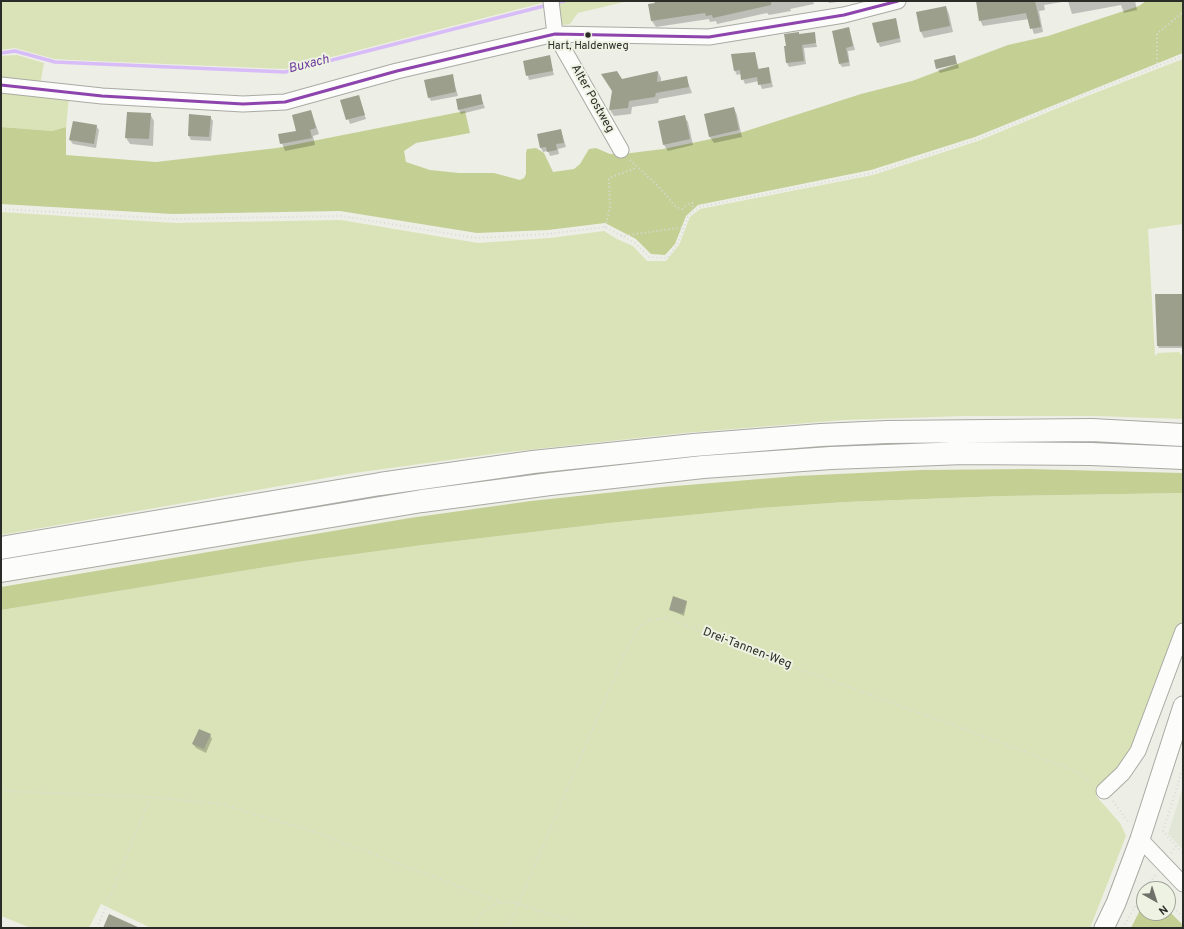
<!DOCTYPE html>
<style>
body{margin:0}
#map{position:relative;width:1184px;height:929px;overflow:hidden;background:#edeee6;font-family:Overpass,sans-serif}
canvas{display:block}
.frame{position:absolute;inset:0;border:2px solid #2b2c27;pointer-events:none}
.north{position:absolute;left:1136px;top:881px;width:40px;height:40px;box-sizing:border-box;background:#eef2e3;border:1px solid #a0a398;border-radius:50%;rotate:141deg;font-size:11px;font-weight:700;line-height:16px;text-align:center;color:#2b2c27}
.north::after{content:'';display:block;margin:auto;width:14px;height:18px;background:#6f706a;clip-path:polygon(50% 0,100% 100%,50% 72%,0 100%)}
</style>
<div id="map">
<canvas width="1184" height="929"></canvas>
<div class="frame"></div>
<div class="north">N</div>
</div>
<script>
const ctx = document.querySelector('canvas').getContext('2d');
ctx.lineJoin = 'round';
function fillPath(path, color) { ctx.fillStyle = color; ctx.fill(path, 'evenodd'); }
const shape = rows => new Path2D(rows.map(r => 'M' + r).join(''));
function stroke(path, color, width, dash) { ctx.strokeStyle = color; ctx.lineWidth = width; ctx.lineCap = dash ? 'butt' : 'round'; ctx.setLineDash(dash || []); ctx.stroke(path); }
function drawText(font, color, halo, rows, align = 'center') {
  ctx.font = font + ' Overpass,sans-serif'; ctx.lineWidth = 4; ctx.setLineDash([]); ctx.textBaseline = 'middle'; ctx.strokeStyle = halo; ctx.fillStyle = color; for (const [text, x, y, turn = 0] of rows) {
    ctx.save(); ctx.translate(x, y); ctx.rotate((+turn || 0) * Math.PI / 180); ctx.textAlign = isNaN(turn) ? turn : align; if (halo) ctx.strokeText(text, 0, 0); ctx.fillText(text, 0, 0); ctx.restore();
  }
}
fillPath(shape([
 [1183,787,1183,850,1168,834]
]), '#e2e6d6');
fillPath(shape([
 [1,1,546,1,546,2,285,69,71,60,54,59,15,48,1,50],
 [555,1,628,1,578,13,570,24,562,25,558,23],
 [17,55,44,63,40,85,1,81,1,56],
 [1183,59,1183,224,1148,229,1155,356,1158,353,1179,352,1183,357,1183,419,1095,416,963,416,844,420,684,433,500,453,354,473,1,535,1,212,175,223,341,220,478,243,550,238,604,231,617,239,633,246,647,261,666,261,679,245,690,217,700,209,873,175,978,141,1082,98],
 [1,88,69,97,66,127,52,131,1,127],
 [1183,493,1183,619,1131,757,1096,796,1120,823,1126,836,1090,928,151,928,101,904,89,928,31,928,1,916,1,610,297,562,423,545,609,523,761,508,845,502,1004,496]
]), '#dae3b7');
fillPath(shape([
 [1146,1,1183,1,1183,53,975,137,871,170,698,205,686,216,675,244,665,255,651,254,636,239,605,223,548,230,477,233,340,211,172,214,1,204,1,127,52,131,66,127,66,155,156,162,277,148,465,111,470,133,416,143,404,151,406,162,430,170,459,173,494,173,520,180,524,178,526,174,526,153,527,149,536,148,544,153,553,172,574,169,580,164,589,149,596,148,610,154,631,153,663,149,740,133,861,94,912,81,1008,45,1048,36,1139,6],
 [1029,469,1183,473,1183,493,1004,496,845,502,761,508,609,523,423,545,297,562,1,610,1,587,410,518,531,501,663,487,797,476,921,470],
 [1144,902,1144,913,1168,913,1168,910,1183,925,1183,928,1131,928]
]), '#c4cf94');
fillPath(shape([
 [655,1,813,1,814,4,790,9,791,11,769,15,767,13,717,24,716,21,710,22,709,19,656,27,652,21,649,5,656,4],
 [828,1,837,1,837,2,829,3],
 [977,1,1135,1,1137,10,1124,13,1121,5,1072,14,1068,1,1044,5,1045,10,1039,11,1043,32,1034,34,1029,19,983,26,980,20],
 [946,7,949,14,953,32,924,38,921,32],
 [895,19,901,42,880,47,878,42],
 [849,28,855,50,848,51,850,66,842,67,840,64],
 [814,33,817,47,804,48,806,64,789,67,787,63,799,35],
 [755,53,759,70,768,68,770,73,773,87,762,89,759,81,745,84,741,74,737,75,735,71],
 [549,57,554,75,529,80,524,62],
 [958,64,959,68,940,73,938,70],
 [658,72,661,78,661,82,686,77,692,93,659,99,658,103,632,107,631,114,614,116,610,110,621,80],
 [452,75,458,96,431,101,429,97],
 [480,95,485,108,461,114,459,110],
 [358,96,366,119,350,124,342,101],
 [734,108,737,115,742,137,714,143,710,137,705,115],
 [311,111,319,134,313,136,315,145,285,151,279,135,298,132],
 [150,114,154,121,153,146,130,144,126,138],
 [684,116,688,122,693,145,668,151,664,145],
 [210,117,213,121,211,141,191,140,189,136],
 [96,126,99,130,96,148,73,144,70,140],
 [561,130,566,147,558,149,559,154,550,156,548,151,543,152,541,148],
 [1156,295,1183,295,1183,348,1159,348,1158,346],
 [687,602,684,616,670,610],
 [210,735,212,739,206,753,196,748,193,744]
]), '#0003');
stroke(shape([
 [556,3,564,1],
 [1,53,15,51,55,62,285,72,548,5]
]), '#d8bcf8', 3.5);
fillPath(shape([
 [654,1,771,1,771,5,713,18,712,15,706,16,705,13,651,21,648,4,655,3],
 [976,1,1035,1,1041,27,1030,29,1026,13,979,21],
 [946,6,950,26,920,32,916,12],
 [896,18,900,38,877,43,872,23],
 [849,27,853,46,846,48,849,62,839,64,832,31],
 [799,32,799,34,815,32,816,43,802,45,804,61,786,63,784,46,786,46,784,34],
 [755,52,758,69,769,67,771,83,758,85,757,77,741,80,740,70,734,71,731,54],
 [550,55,553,71,526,76,523,61],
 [955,55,957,64,936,69,934,60],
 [617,71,622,79,658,71,657,82,687,76,689,87,656,93,655,97,629,101,628,108,609,110,612,91,601,74],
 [453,74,456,92,428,98,424,80],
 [481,94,483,104,458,110,456,99],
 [359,95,365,115,346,120,340,100],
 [734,107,739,130,709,137,704,114],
 [311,110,316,128,310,130,312,138,280,144,278,134,296,131,292,115],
 [127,112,151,113,149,139,125,138],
 [189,114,211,116,209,137,188,136],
 [685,115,690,139,663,145,658,121],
 [73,121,97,125,94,144,69,140],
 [561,129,564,143,556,144,557,150,547,152,546,147,540,148,537,134],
 [1155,294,1183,294,1183,346,1157,346],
 [673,596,687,601,683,614,669,610],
 [199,729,211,734,204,749,192,744],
 [109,914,140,928,103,928]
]), '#9c9f8c');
const minor = shape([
 [551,1,555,34,621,150],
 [1,85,102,96,243,104,285,102,397,71,555,34,709,37,844,15,898,1],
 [1104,791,1123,773,1138,751,1183,631],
 [1140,839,1183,884]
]);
const major = shape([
 [1104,928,1116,903,1140,839,1183,706]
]);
const highway = shape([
 [1,548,380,484,533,462,694,445,821,435,887,432,1092,430,1183,435],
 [1,571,422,501,550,484,703,467,831,458,964,453,1091,454,1183,458]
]);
stroke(minor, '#a9aaa3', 17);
stroke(major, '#a9aaa3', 21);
stroke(highway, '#a9aaa3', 24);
stroke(shape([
 [1157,67,1157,34,1183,12],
 [630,160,659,187,676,207,682,209,690,203,693,203,692,211],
 [1,209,174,219,342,216,476,238,547,234,605,227,635,243,649,257,667,258,677,245,688,217,699,207,872,173,977,139,1081,96,1183,56],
 [605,227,610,208,609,178,636,168],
 [621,236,684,227],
 [1,791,150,797,220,804,309,830,501,902,517,903,592,928],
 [1113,801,1129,823],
 [1176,846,1183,853],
 [1171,853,1176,846,1163,831,1183,768],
 [1150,882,1156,889],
 [1145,889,1156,874],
 [1168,902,1183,918],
 [97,928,150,798],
 [475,928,480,914,500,902],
 [508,928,625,653,637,629,649,620,665,618,672,620,745,649,1026,752,1075,771,1093,783],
 [1123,928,1144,890]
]), '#dadad8', 2, [1, 3]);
stroke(minor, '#fcfcfb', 15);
stroke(major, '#fcfcfb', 19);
stroke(highway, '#fcfcfb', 22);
stroke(shape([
 [1,85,102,96,243,104,285,102,397,71,555,34,709,37,844,15,898,1]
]), '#8e44ad', 3);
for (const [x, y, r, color] of [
 [588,35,3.5,"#2b2c27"]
]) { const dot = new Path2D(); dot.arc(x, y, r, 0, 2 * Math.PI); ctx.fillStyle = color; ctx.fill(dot); stroke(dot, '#eef2e3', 1.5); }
drawText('11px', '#2b2c27', '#eef2e3', [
 ["Hart, Haldenweg",588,47]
]);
drawText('12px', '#2b2c27', '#eef2e3', [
 ["Alter Postweg",592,99,61],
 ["Drei-Tannen-Weg",747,649,21]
]);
drawText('italic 13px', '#6c399d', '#eef2e3', [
 ["Buxach",309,65,-14]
]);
</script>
